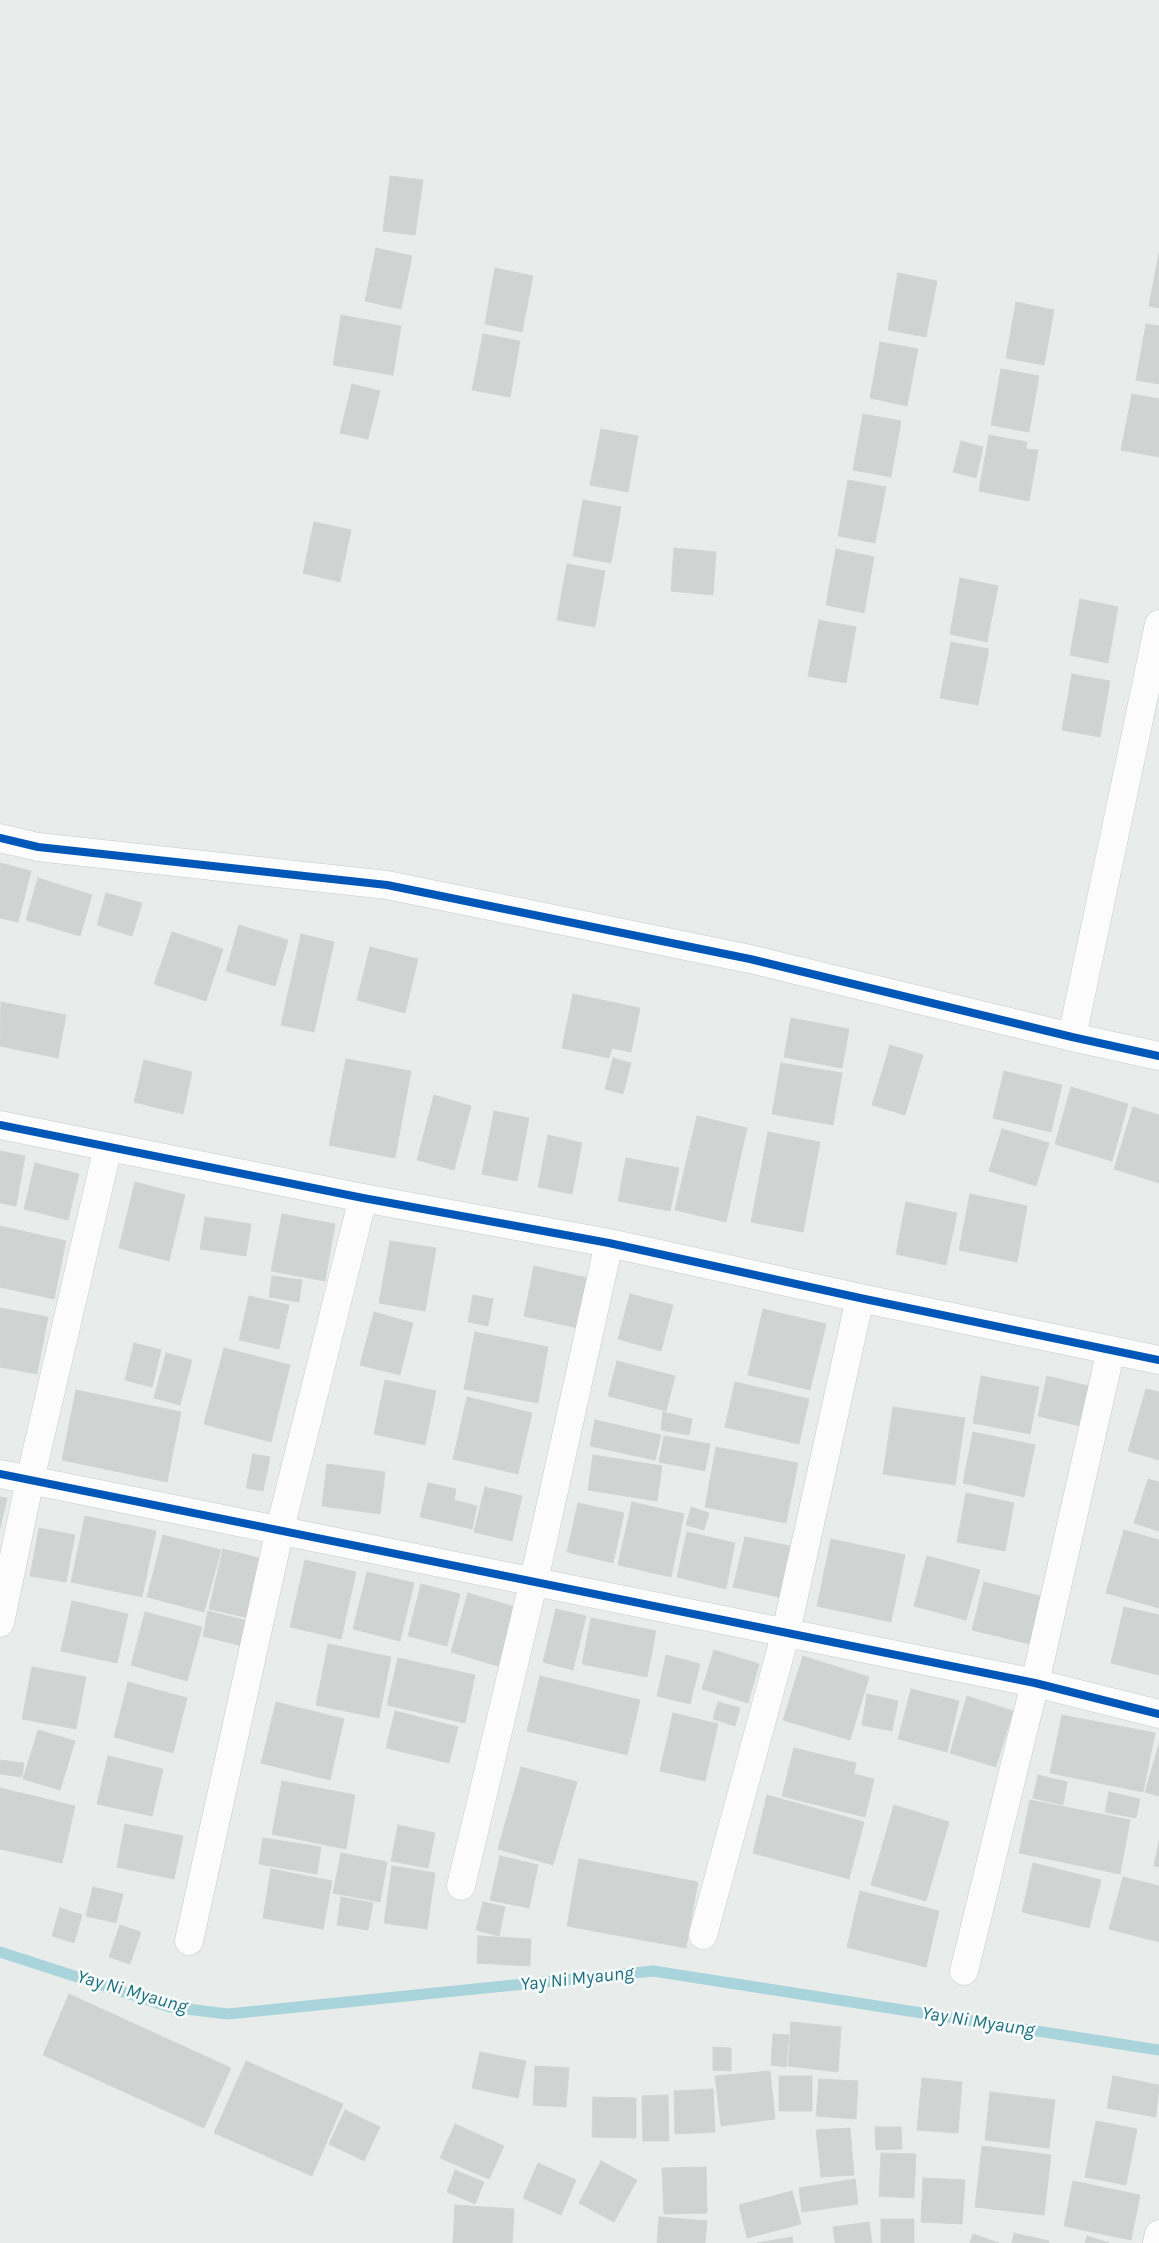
<!DOCTYPE html>
<style>
body{margin:0}
canvas{display:block;background:#e8edeb}
</style>
<canvas width="1159" height="2243"></canvas>
<script>
const ctx = document.querySelector('canvas').getContext('2d');
ctx.lineJoin = 'round';
const shape = rows => new Path2D(rows.map(r => 'M' + r).join(''));
function stroke(path, color, width, dash) { ctx.strokeStyle = color; ctx.lineWidth = width; ctx.lineCap = dash ? 'butt' : 'round'; ctx.setLineDash(dash || []); ctx.stroke(path); }
function fillPath(path, color) { ctx.fillStyle = color; ctx.fill(path, 'evenodd'); }
function drawText(font, color, halo, rows, align = 'center') {
  ctx.font = font + ' Karla,sans-serif'; ctx.lineWidth = 5; ctx.setLineDash([]); ctx.textBaseline = 'middle'; ctx.strokeStyle = halo; ctx.fillStyle = color; for (const [text, x, y, turn = 0] of rows) {
    ctx.save(); ctx.translate(x, y); ctx.rotate((+turn || 0) * Math.PI / 180); ctx.textAlign = isNaN(turn) ? turn : align; if (halo) ctx.strokeText(text, 0, 0); ctx.fillText(text, 0, 0); ctx.restore();
  }
}
stroke(shape([
 [0,1952,170,2007,228,2014,653,1971,1159,2050]
]), '#a9d4db', 11);
const building = shape([
 [390,176,423,180,415,235,383,231,390,176],
 [376,248,412,256,401,309,365,301,376,248],
 [1159,253,1159,308,1149,306,1159,253],
 [495,268,533,276,522,332,485,324,495,268],
 [898,273,937,281,926,337,888,330,898,273],
 [1016,302,1054,310,1044,365,1006,358,1016,302],
 [341,315,401,326,393,375,333,365,341,315],
 [1146,324,1159,326,1159,384,1136,380,1146,324],
 [483,334,520,341,510,397,472,390,483,334],
 [880,342,918,349,907,406,870,398,880,342],
 [1001,369,1039,376,1029,432,991,425,1001,369],
 [352,384,380,391,368,439,340,433,352,384],
 [1132,394,1159,399,1159,457,1121,450,1132,394],
 [863,414,901,421,891,477,853,470,863,414],
 [601,429,638,436,628,492,590,485,601,429],
 [989,435,1027,442,1026,449,1038,450,1029,501,979,491,989,435],
 [961,441,983,447,976,478,953,472,961,441],
 [848,480,886,487,875,543,838,536,848,480],
 [583,500,621,507,611,563,573,556,583,500],
 [314,522,351,530,340,582,303,573,314,522],
 [674,548,716,552,713,595,671,591,674,548],
 [836,549,874,557,864,613,826,605,836,549],
 [567,564,605,571,595,627,557,620,567,564],
 [960,578,998,586,987,642,950,634,960,578],
 [1080,599,1118,607,1108,663,1070,655,1080,599],
 [819,620,856,627,846,683,808,676,819,620],
 [951,642,989,649,978,705,940,698,951,642],
 [1072,674,1110,681,1100,737,1062,730,1072,674],
 [0,863,31,871,18,922,0,918,0,863],
 [38,878,92,895,80,936,26,920,38,878],
 [106,893,142,903,132,936,97,925,106,893],
 [239,925,288,940,275,986,226,971,239,925],
 [172,932,223,949,206,1001,154,984,172,932],
 [301,934,334,942,314,1032,281,1025,301,934],
 [370,947,418,959,405,1013,357,1000,370,947],
 [573,994,640,1008,631,1052,612,1048,609,1058,562,1048,573,994],
 [1,1002,66,1015,58,1058,0,1046,1,1002],
 [791,1018,849,1029,842,1068,784,1057,791,1018],
 [890,1045,923,1055,905,1115,872,1105,890,1045],
 [613,1058,631,1063,623,1094,605,1089,613,1058],
 [346,1059,411,1071,395,1158,329,1145,346,1059],
 [144,1060,192,1072,183,1114,134,1102,144,1060],
 [781,1063,842,1073,833,1125,772,1114,781,1063],
 [1004,1071,1062,1085,1051,1132,993,1118,1004,1071],
 [1071,1087,1128,1104,1112,1161,1055,1144,1071,1087],
 [434,1095,471,1106,454,1170,417,1160,434,1095],
 [1133,1107,1159,1115,1159,1183,1114,1169,1133,1107],
 [494,1111,529,1118,517,1181,482,1174,494,1111],
 [697,1116,747,1128,726,1222,675,1210,697,1116],
 [1002,1129,1049,1143,1036,1186,989,1171,1002,1129],
 [768,1132,820,1142,803,1232,751,1222,768,1132],
 [548,1135,582,1143,572,1194,538,1187,548,1135],
 [0,1151,25,1156,16,1206,0,1203,0,1151],
 [626,1158,679,1168,670,1211,618,1201,626,1158],
 [35,1163,79,1174,68,1220,24,1209,35,1163],
 [135,1182,185,1195,169,1261,119,1248,135,1182],
 [970,1194,1027,1206,1017,1262,959,1250,970,1194],
 [906,1202,957,1213,946,1265,896,1254,906,1202],
 [282,1214,335,1224,325,1281,271,1271,282,1214],
 [205,1217,251,1224,246,1256,200,1249,205,1217],
 [0,1226,66,1241,54,1299,0,1287,0,1226],
 [390,1241,436,1248,425,1311,379,1303,390,1241],
 [534,1266,588,1278,578,1328,524,1316,534,1266],
 [272,1276,302,1280,299,1302,269,1297,272,1276],
 [630,1294,673,1305,661,1351,618,1339,630,1294],
 [473,1295,493,1299,488,1326,468,1322,473,1295],
 [249,1296,289,1305,279,1349,239,1340,249,1296],
 [0,1308,48,1317,37,1374,0,1367,0,1308],
 [763,1309,826,1324,810,1390,748,1375,763,1309],
 [374,1312,413,1323,400,1375,360,1365,374,1312],
 [475,1332,548,1347,538,1403,464,1389,475,1332],
 [134,1343,161,1350,152,1387,125,1380,134,1343],
 [224,1348,290,1365,271,1442,204,1424,224,1348],
 [166,1353,192,1360,180,1405,154,1398,166,1353],
 [617,1361,675,1376,666,1411,608,1396,617,1361],
 [981,1376,1039,1387,1030,1434,973,1423,981,1376],
 [1047,1376,1089,1386,1080,1426,1038,1416,1047,1376],
 [385,1380,436,1391,425,1445,374,1434,385,1380],
 [735,1382,809,1399,799,1444,725,1427,735,1382],
 [1146,1389,1159,1392,1159,1460,1128,1451,1146,1389],
 [76,1390,181,1412,167,1482,62,1460,76,1390],
 [467,1397,532,1413,518,1474,453,1459,467,1397],
 [893,1407,965,1418,955,1485,883,1474,893,1407],
 [663,1412,692,1419,689,1435,661,1430,663,1412],
 [595,1420,661,1435,655,1460,590,1446,595,1420],
 [973,1432,1035,1445,1024,1497,963,1483,973,1432],
 [664,1436,710,1444,705,1471,659,1462,664,1436],
 [716,1447,798,1463,786,1523,705,1507,716,1447],
 [253,1454,270,1457,263,1491,246,1488,253,1454],
 [593,1455,662,1466,657,1501,588,1490,593,1455],
 [327,1464,385,1472,380,1514,322,1506,327,1464],
 [1148,1479,1159,1482,1159,1531,1134,1523,1148,1479],
 [428,1483,456,1489,454,1500,477,1506,472,1529,420,1517,428,1483],
 [485,1487,522,1496,512,1541,474,1532,485,1487],
 [966,1493,1014,1503,1005,1551,957,1542,966,1493],
 [0,1497,7,1498,0,1528,0,1497],
 [632,1502,684,1514,671,1577,618,1565,632,1502],
 [578,1503,624,1513,613,1563,567,1552,578,1503],
 [691,1507,709,1513,704,1530,686,1525,691,1507],
 [85,1516,156,1531,142,1597,71,1582,85,1516],
 [39,1528,75,1535,66,1582,30,1576,39,1528],
 [1124,1530,1159,1540,1159,1608,1106,1593,1124,1530],
 [687,1532,735,1543,726,1589,677,1577,687,1532],
 [163,1535,221,1550,204,1612,147,1597,163,1535],
 [745,1537,790,1546,779,1597,733,1587,745,1537],
 [831,1539,905,1555,891,1622,817,1606,831,1539],
 [223,1549,263,1559,249,1618,209,1609,223,1549],
 [927,1556,980,1570,966,1620,914,1606,927,1556],
 [305,1560,356,1572,341,1639,290,1627,305,1560],
 [367,1572,414,1583,400,1641,353,1629,367,1572],
 [984,1582,1040,1596,1030,1644,972,1630,984,1582],
 [421,1584,460,1594,447,1646,408,1636,421,1584],
 [468,1593,515,1607,498,1666,451,1652,468,1593],
 [72,1601,128,1614,117,1663,61,1651,72,1601],
 [1124,1607,1159,1615,1159,1675,1111,1663,1124,1607],
 [556,1609,586,1616,573,1670,543,1662,556,1609],
 [208,1611,248,1621,242,1646,203,1636,208,1611],
 [145,1612,202,1627,187,1681,131,1665,145,1612],
 [591,1618,656,1631,647,1677,582,1664,591,1618],
 [328,1644,391,1657,379,1718,316,1705,328,1644],
 [714,1650,759,1664,748,1703,702,1689,714,1650],
 [666,1655,700,1664,690,1704,657,1696,666,1655],
 [803,1656,869,1677,850,1740,783,1720,803,1656],
 [398,1658,475,1675,465,1723,387,1705,398,1658],
 [32,1667,86,1677,76,1729,22,1719,32,1667],
 [540,1676,640,1700,627,1755,527,1731,540,1676],
 [128,1682,187,1698,173,1753,114,1737,128,1682],
 [911,1689,959,1701,947,1752,898,1739,911,1689],
 [867,1694,898,1701,892,1731,862,1725,867,1694],
 [967,1696,1013,1711,996,1767,950,1753,967,1696],
 [276,1702,344,1719,330,1780,261,1763,276,1702],
 [718,1702,740,1708,735,1726,713,1719,718,1702],
 [395,1711,458,1727,449,1763,386,1748,395,1711],
 [673,1713,718,1724,705,1781,660,1771,673,1713],
 [1062,1715,1155,1733,1143,1792,1050,1773,1062,1715],
 [38,1730,75,1741,60,1790,23,1779,38,1730],
 [1159,1744,1159,1796,1145,1792,1159,1744],
 [794,1748,856,1763,854,1774,874,1779,865,1817,782,1796,794,1748],
 [108,1756,163,1769,152,1816,97,1804,108,1756],
 [0,1760,24,1763,22,1777,0,1774,0,1760],
 [521,1767,577,1782,553,1865,498,1849,521,1767],
 [1038,1775,1067,1782,1063,1805,1033,1798,1038,1775],
 [282,1781,355,1795,346,1849,272,1834,282,1781],
 [0,1788,75,1806,62,1863,0,1849,0,1788],
 [1109,1792,1140,1799,1136,1818,1105,1812,1109,1792],
 [767,1795,864,1822,849,1879,753,1853,767,1795],
 [1030,1800,1130,1820,1120,1874,1019,1853,1030,1800],
 [894,1805,949,1822,926,1901,871,1885,894,1805],
 [125,1824,183,1836,174,1879,117,1867,125,1824],
 [398,1825,435,1833,428,1868,391,1861,398,1825],
 [263,1838,321,1847,317,1874,259,1864,263,1838],
 [1159,1841,1159,1867,1154,1866,1159,1841],
 [341,1853,387,1862,380,1902,333,1893,341,1853],
 [500,1856,538,1865,529,1908,490,1900,500,1856],
 [579,1859,698,1882,686,1948,567,1926,579,1859],
 [1033,1863,1101,1880,1089,1928,1022,1912,1033,1863],
 [392,1866,435,1873,427,1929,384,1923,392,1866],
 [271,1869,332,1881,323,1929,263,1918,271,1869],
 [1123,1877,1159,1886,1159,1942,1109,1929,1123,1877],
 [93,1887,123,1894,116,1923,86,1916,93,1887],
 [860,1891,939,1911,926,1967,847,1947,860,1891],
 [341,1897,373,1903,368,1930,337,1925,341,1897],
 [483,1902,505,1907,499,1936,476,1930,483,1902],
 [60,1908,82,1915,74,1943,52,1936,60,1908],
 [120,1925,141,1932,130,1964,109,1957,120,1925],
 [478,1936,531,1939,530,1966,477,1963,478,1936],
 [69,1994,231,2068,204,2128,43,2055,69,1994],
 [791,2022,841,2027,838,2072,788,2066,791,2022],
 [773,2034,789,2035,786,2067,771,2065,773,2034],
 [713,2047,731,2048,731,2071,713,2070,713,2047],
 [480,2052,526,2061,518,2098,472,2088,480,2052],
 [246,2061,343,2104,312,2176,214,2133,246,2061],
 [535,2066,569,2068,566,2107,533,2105,535,2066],
 [770,2071,775,2119,721,2126,715,2076,770,2071],
 [779,2076,812,2076,812,2111,779,2111,779,2076],
 [1113,2076,1159,2085,1156,2117,1107,2108,1113,2076],
 [922,2078,962,2082,958,2133,917,2130,922,2078],
 [819,2079,858,2081,856,2119,816,2116,819,2079],
 [713,2089,715,2132,675,2134,674,2091,713,2089],
 [990,2092,1055,2100,1049,2148,985,2140,990,2092],
 [668,2095,669,2141,643,2141,642,2096,668,2095],
 [593,2097,636,2098,636,2138,592,2137,593,2097],
 [345,2110,380,2127,364,2161,329,2144,345,2110],
 [1096,2121,1137,2129,1126,2185,1085,2177,1096,2121],
 [455,2124,504,2146,489,2179,440,2158,455,2124],
 [875,2127,901,2127,902,2149,876,2150,875,2127],
 [850,2128,854,2175,821,2177,816,2130,850,2128],
 [982,2146,1051,2155,1044,2215,975,2207,982,2146],
 [881,2153,916,2154,914,2198,879,2196,881,2153],
 [601,2161,637,2180,614,2222,579,2203,601,2161],
 [538,2163,576,2180,561,2215,523,2198,538,2163],
 [706,2167,707,2213,664,2214,662,2168,706,2167],
 [455,2170,484,2182,475,2204,447,2192,455,2170],
 [923,2178,965,2180,962,2224,921,2222,923,2178],
 [855,2179,858,2204,802,2212,799,2188,855,2179],
 [1073,2181,1140,2195,1131,2240,1064,2226,1073,2181],
 [792,2191,801,2224,747,2238,739,2205,792,2191],
 [455,2205,514,2209,512,2243,453,2243,455,2205],
 [659,2217,707,2221,705,2243,657,2243,659,2217],
 [881,2219,914,2219,914,2243,881,2243,881,2219],
 [869,2222,872,2243,835,2243,833,2227,869,2222],
 [1014,2233,1049,2241,1049,2243,1012,2243,1014,2233],
 [973,2234,999,2243,970,2243,973,2234],
 [1087,2236,1109,2243,1085,2243,1087,2236],
 [792,2237,793,2243,757,2243,792,2237]
]);
fillPath(building, '#cfd4d2');
stroke(building, '#d1d6d4', 1);
const minor = shape([
 [0,838,38,847,387,885,750,959,1072,1037,1159,1056],
 [1072,1037,1159,624],
 [0,1125,363,1198,609,1243,860,1298,1159,1360],
 [0,1474,1035,1683,1159,1714],
 [0,1623,30,1480,108,1147],
 [461,1886,534,1580,609,1243],
 [703,1935,786,1632,860,1298],
 [189,1941,280,1529,363,1198],
 [964,1971,1035,1683,1111,1350],
 [1157,2243,1159,2234]
]);
stroke(minor, '#c5cac8', 29);
stroke(minor, '#fcfcfc', 28);
stroke(shape([
 [0,838,38,847,387,885,750,959,1072,1037,1159,1056],
 [0,1125,363,1198,609,1243,860,1298,1159,1360],
 [0,1474,1035,1683,1159,1714]
]), '#0057b8', 8);
drawText('italic 19px', '#1c6f80', '#f7fbf9', [
 ["Yay Ni Myaung",577,1979,-6],
 ["Yay Ni Myaung",132,1992,16],
 ["Yay Ni Myaung",978,2022,9]
]);
</script>
